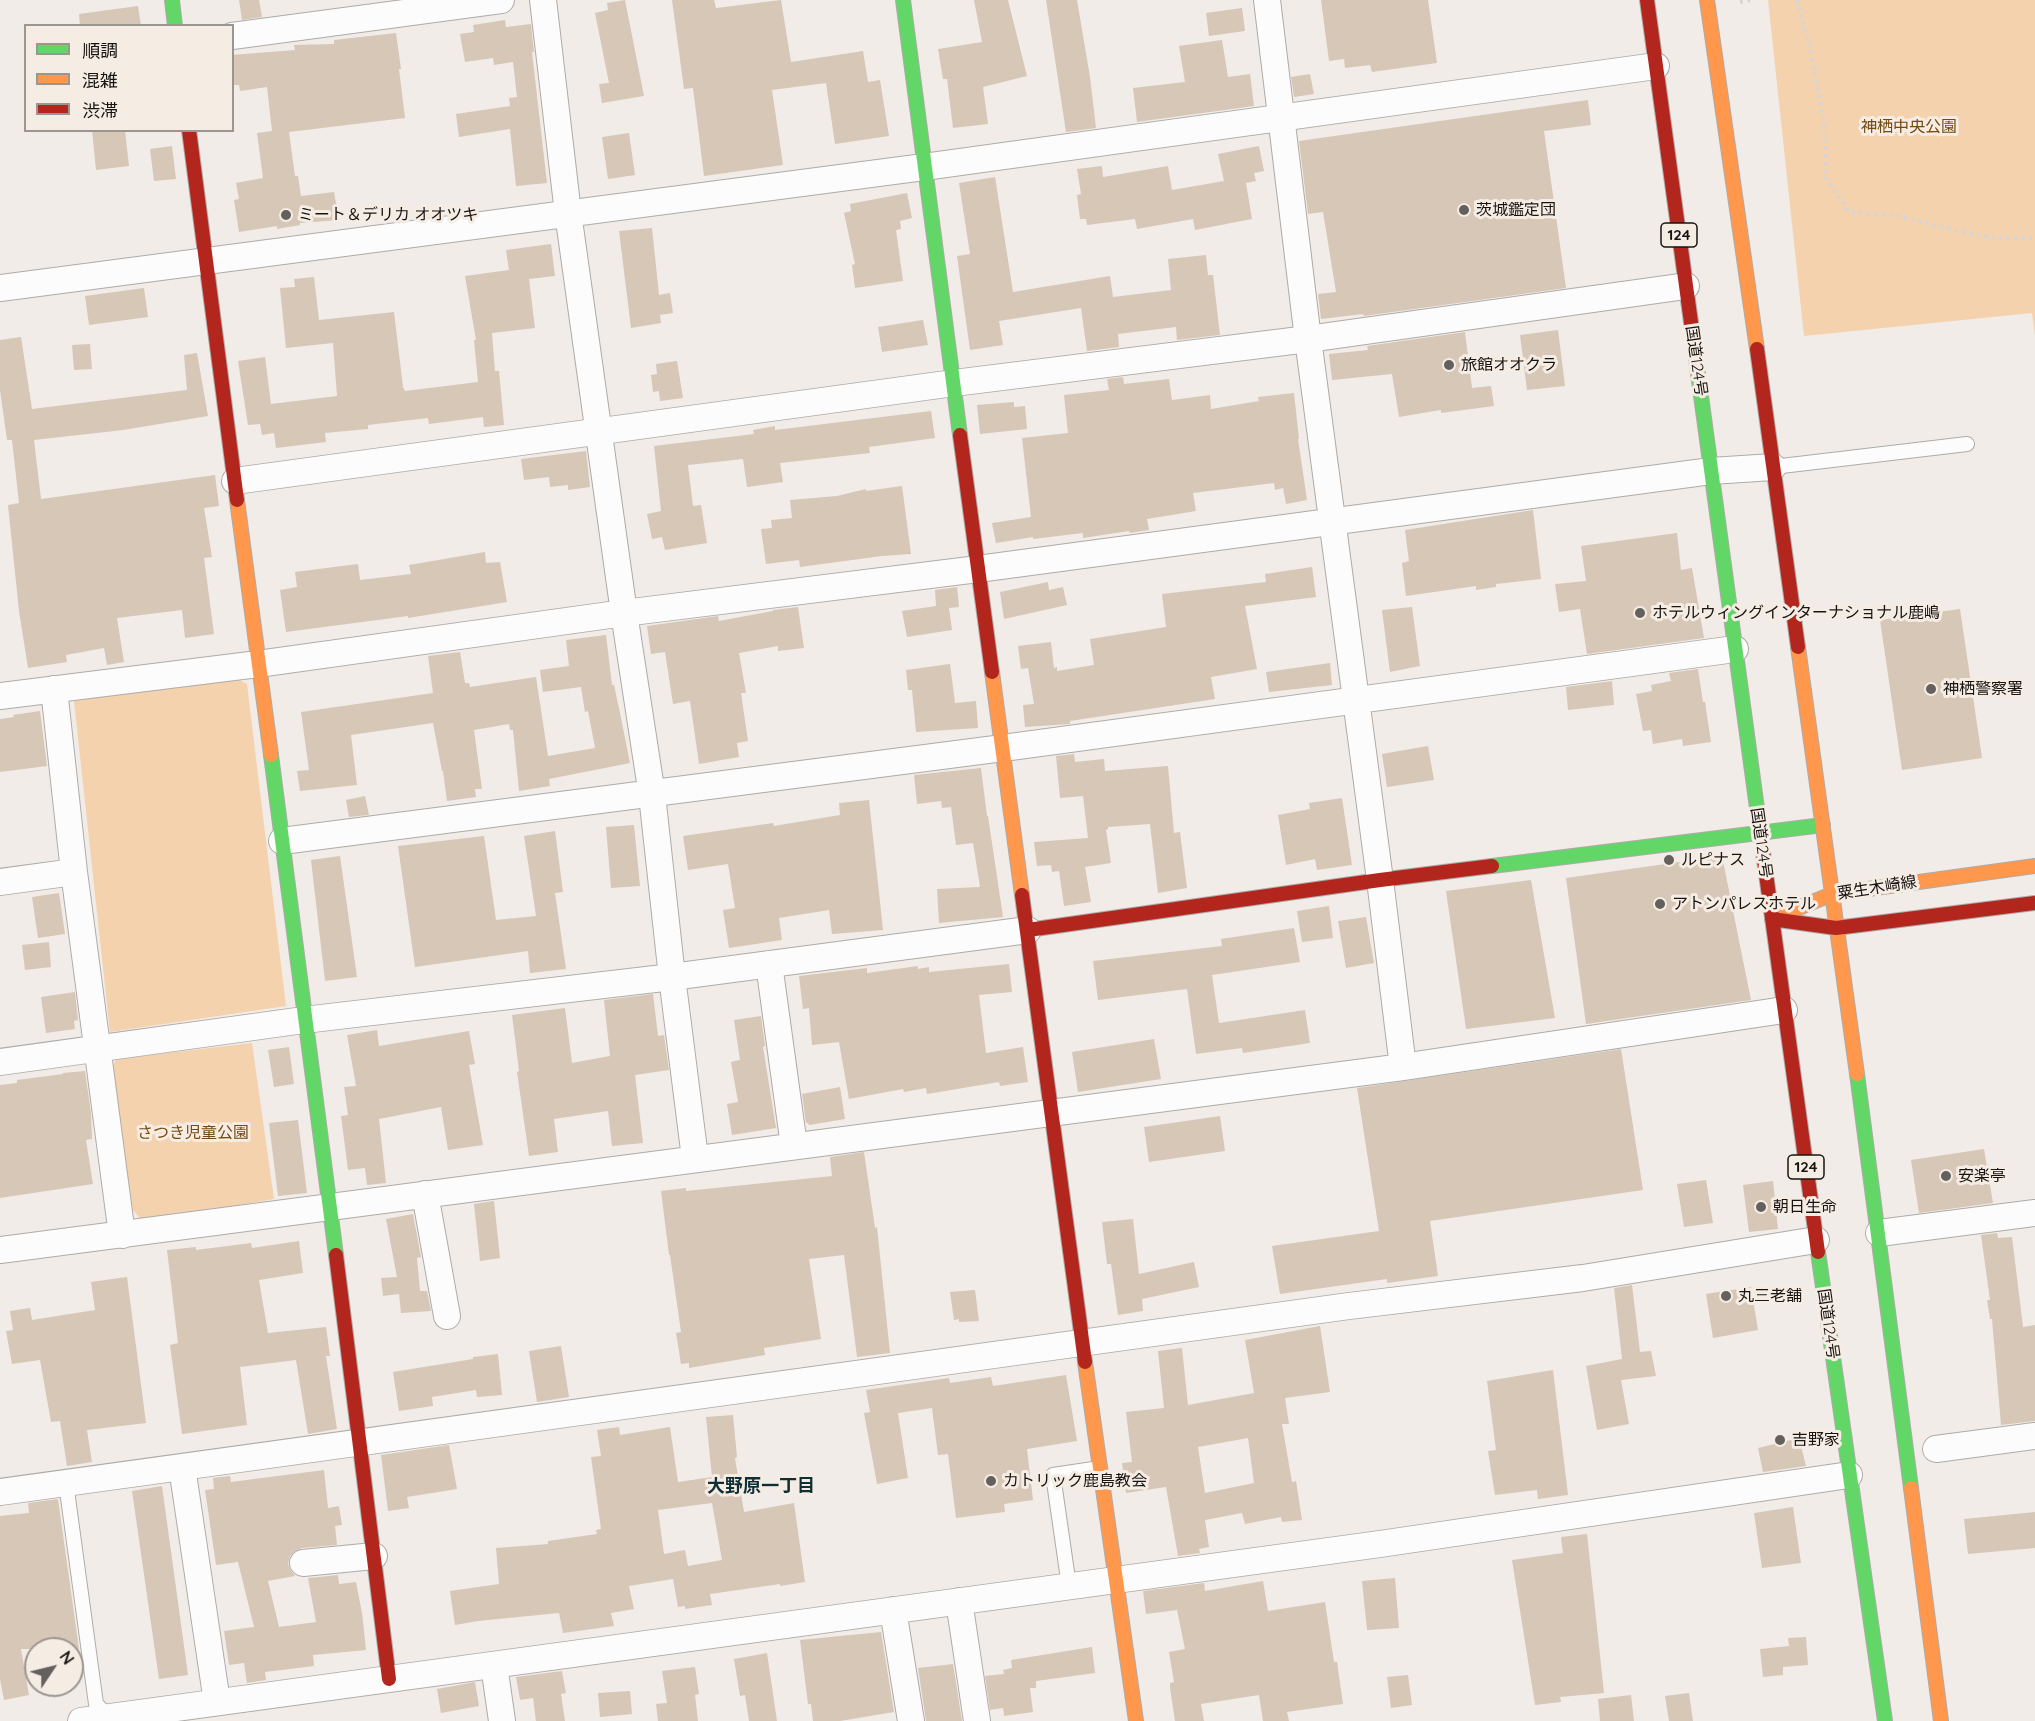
<!DOCTYPE html>
<meta charset="utf-8">
<style>
body{margin:0}
#map{position:relative;width:2035px;height:1721px;overflow:hidden;background:#f1ece8;font-family:Quicksand,"Noto Sans JP",sans-serif}
canvas{display:block}
.legend{position:absolute;left:24px;top:24px;width:210px;height:108px;box-sizing:border-box;background:#f5ece4;border:2px solid #9c9690;margin:0;padding:8px 10px;list-style:none;font-size:18px;color:#171412}
.legend li{display:flex;align-items:center;gap:12px;height:30px}
.legend b{width:30px;border:2px solid #9c9690}
.north{position:absolute;left:24px;top:1637px;width:60px;height:60px;box-sizing:border-box;background:#f5ece4;border:2px solid #9c9690;border-radius:50%;rotate:55deg;font-size:16px;font-weight:700;line-height:24px;text-align:center;color:#171412}
.north::after{content:'';display:block;margin:auto;width:21px;height:27px;background:#63605d;clip-path:polygon(50% 0,100% 100%,50% 72%,0 100%)}
</style>
<div id="map">
<canvas width="2035" height="1721"></canvas>
<ul class="legend">
<li><b style="height:8px;background:#63d668"></b>順調</li>
<li><b style="height:8px;background:#ff974d"></b>混雑</li>
<li><b style="height:8px;background:#b3261e"></b>渋滞</li>
</ul>
<div class="north">N</div>
</div>
<script>
const ctx = document.querySelector('canvas').getContext('2d');
ctx.lineJoin = 'round';
function fillPath(path, color) { ctx.fillStyle = color; ctx.fill(path, 'evenodd'); }
const shape = rows => new Path2D(rows.map(r => 'M' + r).join(''));
function stroke(path, color, width, dash) { ctx.strokeStyle = color; ctx.lineWidth = width; ctx.lineCap = dash ? 'butt' : 'round'; ctx.setLineDash(dash || []); ctx.stroke(path); }
function drawText(font, color, halo, rows, align = 'center') {
  ctx.font = font + ' Quicksand,"Noto Sans JP",sans-serif'; ctx.lineWidth = 6; ctx.setLineDash([]); ctx.textBaseline = 'middle'; ctx.strokeStyle = halo; ctx.fillStyle = color; for (const [text, x, y, turn = 0] of rows) {
    ctx.save(); ctx.translate(x, y); ctx.rotate((+turn || 0) * Math.PI / 180); ctx.textAlign = isNaN(turn) ? turn : align; if (halo) ctx.strokeText(text, 0, 0); ctx.fillText(text, 0, 0); ctx.restore();
  }
}
fillPath(shape([
 [1768,0,2035,0,2035,336,2032,313,1804,336],
 [235,678,247,684,286,1006,110,1032,74,701],
 [252,1043,274,1199,143,1222,132,1209,113,1066,116,1059]
]), '#f4d2ae');
fillPath(shape([
 [239,0,259,0,262,17,242,20],
 [625,0,644,96,602,103,599,84,609,83,595,13,608,10,607,3],
 [672,0,714,0,716,8,781,0,791,62,863,51,868,82,880,80,889,136,835,144,826,83,772,90,783,165,704,176,693,88,684,89],
 [974,0,1008,0,1027,76,983,87,988,124,953,128,947,79,943,79,938,49,982,42],
 [1046,0,1077,0,1090,77,1096,128,1066,132],
 [1321,0,1428,0,1437,63,1372,72,1370,65,1345,68,1344,59,1329,61],
 [138,6,141,26,80,26,79,14],
 [1242,8,1245,31,1209,36,1206,13],
 [505,20,506,27,531,24,534,52,532,52,547,183,516,186,510,129,459,137,456,114,510,106,509,98,517,97,513,62,494,65,493,58,465,62,460,34,474,32,473,25],
 [396,33,401,69,399,69,405,118,289,132,295,176,298,176,301,196,334,192,339,220,300,223,300,225,277,229,277,226,239,232,234,200,239,199,236,183,263,178,257,133,272,131,267,87,240,91,239,85,232,85,232,55,295,50,294,45,334,44,334,40],
 [1222,40,1228,77,1250,74,1254,106,1137,122,1133,88,1185,82,1179,46],
 [1310,74,1314,94,1294,97,1291,77],
 [1588,100,1591,125,1544,131,1566,288,1364,316,1363,314,1321,319,1318,294,1336,292,1323,212,1308,214,1299,141],
 [92,130,125,130,129,166,96,170],
 [629,133,635,175,608,179,602,137],
 [172,146,176,179,154,181,150,149],
 [1259,146,1264,171,1254,173,1256,181,1246,183,1252,219,1195,230,1193,219,1137,229,1135,219,1087,225,1086,219,1080,219,1077,195,1081,194,1077,169,1102,166,1103,177,1168,166,1172,190,1224,181,1218,154],
 [995,177,1013,292,1110,276,1113,297,1171,290,1168,259,1206,255,1208,275,1213,275,1220,335,1177,340,1176,327,1118,334,1119,347,1087,351,1081,308,999,321,1003,345,970,350,957,256,970,254,959,183],
 [907,193,912,218,900,221,901,229,896,230,903,281,855,288,852,265,855,264,844,213,851,211,850,204],
 [652,228,659,295,670,293,673,313,660,315,661,323,631,328,619,231],
 [551,244,555,276,529,279,535,328,492,333,495,371,499,371,504,425,484,427,483,417,429,424,428,418,368,425,368,429,325,433,326,442,276,448,274,433,262,435,260,424,248,425,238,361,265,357,271,404,337,396,333,343,286,348,280,288,295,287,294,279,314,277,319,320,394,312,403,387,405,391,478,382,474,340,476,340,465,276,509,270,506,250],
 [144,288,148,317,89,325,85,296],
 [923,320,928,345,882,352,878,327],
 [1558,330,1565,386,1527,390,1520,335],
 [1465,332,1472,388,1491,386,1494,406,1441,413,1441,410,1399,417,1392,374,1332,380,1329,354,1368,350,1367,346],
 [21,337,32,409,187,390,184,355,197,353,208,416,123,430,34,440,41,499,215,475,219,506,204,508,212,557,204,558,214,634,185,638,182,610,117,618,124,662,107,665,104,648,66,655,67,662,28,668,19,611,8,505,19,503,12,440,7,440,0,390,0,340],
 [90,344,92,369,74,370,72,345],
 [677,361,683,398,660,401,659,391,653,392,651,375,657,374,656,364],
 [1123,377,1124,384,1169,379,1172,400,1210,395,1211,409,1259,401,1258,397,1294,393,1299,439,1298,439,1307,500,1286,504,1283,488,1275,490,1274,483,1193,493,1196,511,1147,519,1149,530,1130,533,1129,531,1083,538,1083,533,1033,539,1033,537,996,543,992,523,1031,517,1022,438,1068,433,1064,395,1109,390,1107,379],
 [1014,402,1014,407,1025,406,1027,429,980,434,977,405],
 [931,411,935,438,869,447,870,453,780,463,783,482,747,487,743,459,688,465,693,506,701,505,707,543,665,550,662,537,652,539,647,514,661,511,654,446,754,434,753,430,775,426,775,430],
 [586,451,590,487,568,490,568,485,550,487,549,477,524,480,521,459],
 [902,486,911,554,882,556,800,567,799,560,766,564,761,529,772,528,771,520,792,518,790,500,837,496,866,489,866,491],
 [1533,510,1541,579,1496,584,1496,587,1476,590,1476,586,1406,596,1402,563,1409,561,1405,530],
 [1677,533,1681,570,1692,568,1704,638,1587,654,1580,609,1559,612,1555,584,1586,581,1581,546],
 [485,552,486,563,500,562,507,602,408,618,408,616,286,632,280,590,297,587,295,572,358,564,360,580,411,574,409,565],
 [1312,567,1316,597,1245,606,1257,669,1211,677,1215,699,1070,721,1070,724,1025,727,1023,705,1034,704,1028,668,1021,669,1018,646,1051,642,1054,668,1057,667,1057,671,1094,665,1090,639,1166,627,1162,594,1266,582,1265,574],
 [1048,582,1049,590,1063,587,1067,605,1004,619,1000,592],
 [957,587,959,607,949,608,952,630,907,637,902,611,936,606,935,590],
 [798,607,804,648,778,651,778,646,739,653,746,693,741,693,748,741,737,743,739,757,699,764,690,701,673,704,665,652,651,654,647,626,718,616,719,621,773,611,773,610],
 [1412,607,1420,666,1390,672,1382,610],
 [1960,609,1982,758,1902,770,1880,620],
 [606,635,612,685,614,685,620,713,630,763,549,779,550,786,519,791,513,730,510,730,509,724,474,730,482,789,475,789,476,797,447,801,443,771,442,771,433,723,351,735,357,785,300,791,297,771,309,770,301,712,433,693,428,656,460,652,465,683,469,683,470,687,536,677,548,756,595,748,588,711,585,712,581,687,543,692,540,670,569,666,566,640],
 [1330,663,1332,685,1269,692,1266,672],
 [950,664,955,703,976,701,978,728,916,732,912,690,908,690,906,670],
 [1698,669,1703,702,1705,702,1711,742,1683,746,1682,739,1653,744,1651,730,1643,731,1636,694,1652,691,1651,685,1671,681,1669,673],
 [1612,681,1614,705,1568,710,1566,687],
 [40,711,47,766,0,772,0,719,14,717,13,715],
 [1428,746,1434,780,1387,787,1382,754],
 [1074,754,1075,762,1104,759,1105,771,1168,766,1174,833,1180,832,1187,888,1158,893,1150,824,1108,827,1108,829,1106,830,1111,863,1085,867,1091,902,1064,906,1059,871,1052,872,1051,865,1037,866,1034,842,1088,838,1083,796,1060,798,1056,756],
 [981,768,987,816,988,816,1003,917,939,923,937,889,980,887,973,843,956,845,951,807,942,808,941,801,917,804,914,775],
 [365,796,369,815,349,817,346,800],
 [1342,798,1352,865,1317,870,1315,859,1286,865,1278,815,1310,809,1309,803],
 [869,800,883,930,832,934,829,910,779,918,782,940,729,948,723,910,735,908,728,864,688,870,683,836,773,823,774,826,840,815,839,803],
 [634,825,640,886,611,888,606,827],
 [555,831,563,892,555,893,566,969,530,973,528,951,415,967,398,846,484,836,496,920,536,916,524,836],
 [340,856,357,977,325,981,311,860],
 [1722,856,1751,1000,1586,1024,1566,878],
 [1531,880,1555,1018,1466,1029,1446,891],
 [59,893,65,934,38,938,32,897],
 [1329,906,1333,938,1302,942,1297,911],
 [1366,917,1374,963,1346,968,1338,921],
 [1294,928,1300,962,1212,975,1219,1023,1305,1010,1310,1043,1243,1053,1242,1048,1196,1054,1187,989,1098,1000,1093,961,1222,946,1221,939],
 [49,942,51,967,25,970,22,945],
 [1009,964,1012,992,979,995,986,1053,1023,1047,1028,1082,1000,1086,999,1082,927,1094,926,1088,904,1092,903,1089,849,1099,839,1042,812,1045,809,1008,803,1009,799,976,867,968,867,973,918,966,918,969,929,967,929,972],
 [75,992,78,1020,74,1021,75,1029,46,1033,41,997],
 [653,994,658,1036,664,1035,669,1070,635,1075,643,1143,612,1146,608,1111,554,1119,558,1152,529,1156,517,1072,519,1071,512,1015,565,1008,572,1063,610,1056,604,1000],
 [761,1016,765,1046,763,1047,776,1128,732,1135,727,1104,738,1102,731,1062,740,1060,734,1020],
 [377,1030,379,1046,469,1031,475,1064,469,1065,483,1145,448,1150,441,1107,379,1119,386,1183,367,1185,365,1168,348,1170,341,1116,348,1115,344,1087,356,1086,347,1035],
 [1154,1039,1161,1079,1078,1092,1072,1052],
 [289,1047,294,1084,274,1087,268,1050],
 [1621,1049,1643,1190,1430,1221,1438,1276,1387,1283,1387,1279,1280,1294,1272,1246,1379,1231,1357,1088],
 [85,1071,91,1113,92,1139,86,1140,93,1184,0,1198,0,1085,17,1083,17,1080,63,1074,63,1073],
 [840,1087,845,1119,809,1125,808,1123,806,1123,802,1094],
 [1220,1116,1225,1151,1149,1162,1144,1127],
 [298,1120,307,1193,278,1196,269,1123],
 [1984,1149,1993,1203,1919,1213,1911,1160],
 [864,1152,875,1228,877,1227,890,1353,857,1357,844,1255,809,1259,821,1339,764,1348,765,1355,689,1368,689,1363,681,1364,676,1333,681,1332,670,1255,669,1255,661,1191,686,1188,686,1191,832,1176,830,1157],
 [1706,1180,1713,1223,1684,1227,1677,1184],
 [1773,1181,1778,1229,1749,1232,1743,1185],
 [494,1201,500,1258,480,1261,474,1204],
 [413,1214,421,1257,417,1258,420,1291,427,1291,431,1311,401,1313,399,1294,383,1296,381,1278,397,1277,386,1219],
 [1133,1219,1139,1274,1194,1262,1199,1287,1142,1299,1143,1311,1118,1315,1111,1264,1107,1264,1102,1222],
 [1997,1233,1998,1238,2012,1237,2023,1327,2035,1325,2035,1421,2001,1425,1992,1319,1990,1319,1987,1300,1990,1300,1981,1235],
 [299,1241,303,1273,259,1280,268,1333,326,1327,330,1356,326,1356,337,1429,308,1434,296,1360,240,1367,247,1425,182,1434,170,1345,178,1343,167,1250,196,1247,196,1250,251,1243,252,1248],
 [127,1277,146,1423,87,1430,92,1462,67,1466,60,1421,51,1422,40,1360,12,1364,6,1331,13,1330,10,1311,30,1308,32,1320,95,1310,91,1282],
 [1632,1285,1640,1352,1651,1351,1656,1376,1621,1380,1629,1424,1597,1430,1586,1366,1622,1359,1614,1288],
 [1751,1287,1758,1330,1713,1338,1706,1294],
 [975,1290,979,1321,959,1322,959,1319,954,1320,950,1292],
 [1320,1326,1330,1392,1285,1398,1289,1424,1282,1424,1292,1482,1296,1481,1302,1520,1282,1522,1281,1517,1245,1524,1242,1513,1205,1520,1209,1547,1199,1549,1200,1553,1178,1556,1166,1487,1126,1493,1122,1463,1132,1462,1126,1412,1164,1408,1158,1351,1182,1348,1188,1405,1254,1393,1245,1340],
 [1248,1438,1254,1483,1205,1493,1198,1447],
 [561,1346,569,1397,537,1402,529,1351],
 [498,1354,502,1395,477,1397,476,1390,432,1397,433,1406,399,1411,393,1372,473,1359,473,1357],
 [1553,1370,1568,1495,1538,1499,1537,1490,1495,1495,1488,1451,1496,1450,1487,1381],
 [1066,1375,1077,1441,1027,1449,1033,1500,1004,1504,1005,1512,956,1518,948,1454,938,1455,932,1408,898,1413,908,1478,877,1484,864,1413,870,1412,866,1390,949,1378,950,1383,991,1377,993,1386],
 [733,1415,737,1457,735,1458,744,1512,794,1503,805,1582,780,1586,780,1584,710,1594,712,1605,685,1609,685,1606,678,1607,673,1579,629,1586,634,1609,611,1613,614,1626,563,1633,559,1613,478,1621,455,1625,450,1591,499,1584,496,1548,548,1544,548,1541,597,1534,596,1530,601,1529,591,1457,601,1456,597,1430,619,1427,620,1435,670,1427,678,1482,712,1477,706,1417],
 [712,1503,722,1560,688,1566,685,1550,664,1554,658,1510],
 [1799,1438,1806,1466,1763,1472,1758,1448],
 [449,1445,457,1489,407,1497,409,1508,388,1511,381,1455],
 [324,1470,328,1508,339,1506,342,1525,335,1526,337,1545,302,1548,295,1551,290,1556,288,1564,291,1571,295,1576,268,1581,279,1627,316,1622,308,1578,338,1575,339,1584,356,1582,362,1613,366,1650,313,1655,314,1666,265,1672,266,1680,247,1683,244,1663,229,1665,224,1631,254,1627,238,1562,216,1565,205,1490,214,1489,213,1478,230,1476,231,1482],
 [162,1486,188,1675,159,1679,132,1491],
 [58,1499,79,1649,21,1649,29,1695,4,1700,0,1679,0,1516,29,1513,28,1503],
 [1793,1507,1801,1563,1762,1568,1754,1513],
 [2035,1512,2035,1548,1968,1554,1964,1519],
 [1587,1534,1604,1693,1560,1697,1561,1702,1535,1705,1512,1560,1563,1553,1561,1537],
 [1395,1578,1399,1628,1367,1630,1362,1581],
 [1263,1581,1268,1611,1325,1602,1334,1662,1337,1662,1343,1704,1287,1712,1289,1721,1263,1721,1259,1695,1201,1704,1204,1721,1175,1721,1170,1688,1170,1683,1174,1682,1169,1652,1185,1649,1177,1610,1146,1614,1143,1591,1204,1583,1205,1591],
 [881,1632,894,1712,840,1721,813,1721,811,1704,808,1704,800,1640],
 [1806,1637,1808,1665,1783,1667,1783,1675,1763,1677,1760,1649,1789,1646,1788,1638],
 [1092,1647,1095,1673,1036,1681,1036,1688,1030,1688,1033,1712,1004,1716,1003,1708,990,1710,985,1676,1004,1674,1003,1670,1012,1668,1011,1660],
 [767,1653,777,1721,749,1721,745,1695,740,1696,734,1659],
 [953,1664,962,1721,926,1721,918,1668],
 [695,1667,699,1694,695,1695,698,1721,658,1721,656,1704,667,1703,662,1671],
 [562,1671,566,1693,561,1694,565,1721,536,1721,533,1698,520,1700,516,1677],
 [1408,1675,1412,1705,1391,1708,1387,1677],
 [475,1682,479,1706,441,1713,437,1689],
 [630,1691,632,1714,600,1717,598,1693],
 [1689,1693,1693,1721,1669,1721,1665,1696],
 [1631,1695,1634,1721,1600,1721,1598,1699]
]), '#d7c7b7');
const lane = shape([
 [1773,467,1967,444],
 [66,1483,96,1704,109,1717],
 [1069,1586,1053,1475,1100,1468]
]);
const street = shape([
 [543,0,568,213,624,613,652,795,672,977,695,1158],
 [1267,0,1308,339,1380,880,1403,1067],
 [232,36,501,0],
 [0,288,924,167,1656,66],
 [235,481,954,383,1308,339,1686,286],
 [54,689,74,872,122,1235],
 [0,696,258,664,624,613,978,569,1711,471,1773,467],
 [282,841,1003,748,1735,649],
 [0,882,74,872],
 [769,964,794,1146],
 [0,1062,304,1020,672,977,1028,930],
 [425,1194,447,1316],
 [1879,1233,2035,1213],
 [0,1250,1403,1067,1784,1010],
 [1936,1449,2035,1436],
 [182,1467,217,1702],
 [0,1492,1349,1306,1583,1278,1816,1240],
 [303,1563,374,1556],
 [959,1601,977,1721],
 [893,1610,911,1721],
 [494,1665,502,1721],
 [81,1721,1380,1544,1849,1475]
]);
const fast = shape([
 [172,0,175,26],
 [903,0,960,435],
 [1696,359,1762,845],
 [271,755,336,1255],
 [1492,866,1823,825],
 [1857,1074,1911,1488],
 [1818,1252,1885,1721]
]);
const slow = shape([
 [1707,0,1757,349],
 [237,500,271,755],
 [1798,647,1857,1074],
 [992,672,1022,895],
 [1772,919,1832,894,2035,866],
 [1085,1362,1136,1721],
 [1911,1488,1941,1721]
]);
const jam = shape([
 [1647,0,1696,359],
 [189,130,237,500],
 [1757,349,1798,647],
 [960,435,992,672],
 [1762,845,1818,1252],
 [1022,895,1085,1362],
 [1772,919,1836,928,2035,903],
 [1028,930,1380,880,1492,866],
 [336,1255,389,1679]
]);
stroke(lane, '#aeaba8', 16);
stroke(street, '#aeaba8', 28);
stroke(fast, '#aeaba8', 16);
stroke(slow, '#aeaba8', 16);
stroke(jam, '#aeaba8', 16);
stroke(shape([
 [1797,0,1810,49,1824,122,1826,178,1849,212,1899,216,1966,233,1996,238,2035,238],
 [1740,2,1750,0]
]), '#d7d5d4', 4, [3, 4.5]);
stroke(lane, '#fdfcfc', 14);
stroke(street, '#fdfcfc', 26);
stroke(fast, '#63d668', 14);
stroke(slow, '#ff974d', 14);
stroke(jam, '#b3261e', 14);
for (const [x, y, r, color] of [
 [1464,210,6,"#63605d"],
 [286,215,6,"#63605d"],
 [1449,365,6,"#63605d"],
 [1640,613,6,"#63605d"],
 [1931,689,6,"#63605d"],
 [1669,860,6,"#63605d"],
 [1660,904,6,"#63605d"],
 [1946,1176,6,"#63605d"],
 [1761,1207,6,"#63605d"],
 [1726,1296,6,"#63605d"],
 [1780,1440,6,"#63605d"],
 [991,1481,6,"#63605d"]
]) { const dot = new Path2D(); dot.arc(x, y, r, 0, 2 * Math.PI); ctx.fillStyle = color; ctx.fill(dot); stroke(dot, '#f5ece4', 2); }
for (const [x, y, w] of [
 [1679,235,36],
 [1806,1167,36]
]) { const box = new Path2D(); box.roundRect(x - w / 2, y - 12, w, 24, 4.5); ctx.fillStyle = '#f5ece4'; ctx.fill(box); stroke(box, '#171412', 1.5); }
drawText('bold 15px', '#171412', null, [
 ["124",1679,235],
 ["124",1806,1167]
]);
drawText('16px', '#764a10', '#f5ece4', [
 ["神栖中央公園",1909,127],
 ["さつき児童公園",193,1133]
]);
drawText('16px', '#171412', '#f5ece4', [
 ["茨城鑑定団",1476,210],
 ["ミート＆デリカ オオツキ",298,215],
 ["旅館オオクラ",1461,365],
 ["ホテルウィングインターナショナル鹿嶋",1652,613],
 ["神栖警察署",1943,689],
 ["ルピナス",1681,860],
 ["アトンパレスホテル",1672,904],
 ["安楽亭",1958,1176],
 ["朝日生命",1773,1207],
 ["丸三老舗",1738,1296],
 ["吉野家",1792,1440],
 ["カトリック鹿島教会",1003,1481]
], 'left');
drawText('16px', '#171412', '#f5ece4', [
 ["国道124号",1696,361,82],
 ["国道124号",1761,843,82],
 ["粟生木崎線",1877,888,-9],
 ["国道124号",1828,1324,82]
]);
drawText('bold 18px', '#0e2f36', '#f5ece4', [
 ["大野原一丁目",761,1487]
]);
</script>
